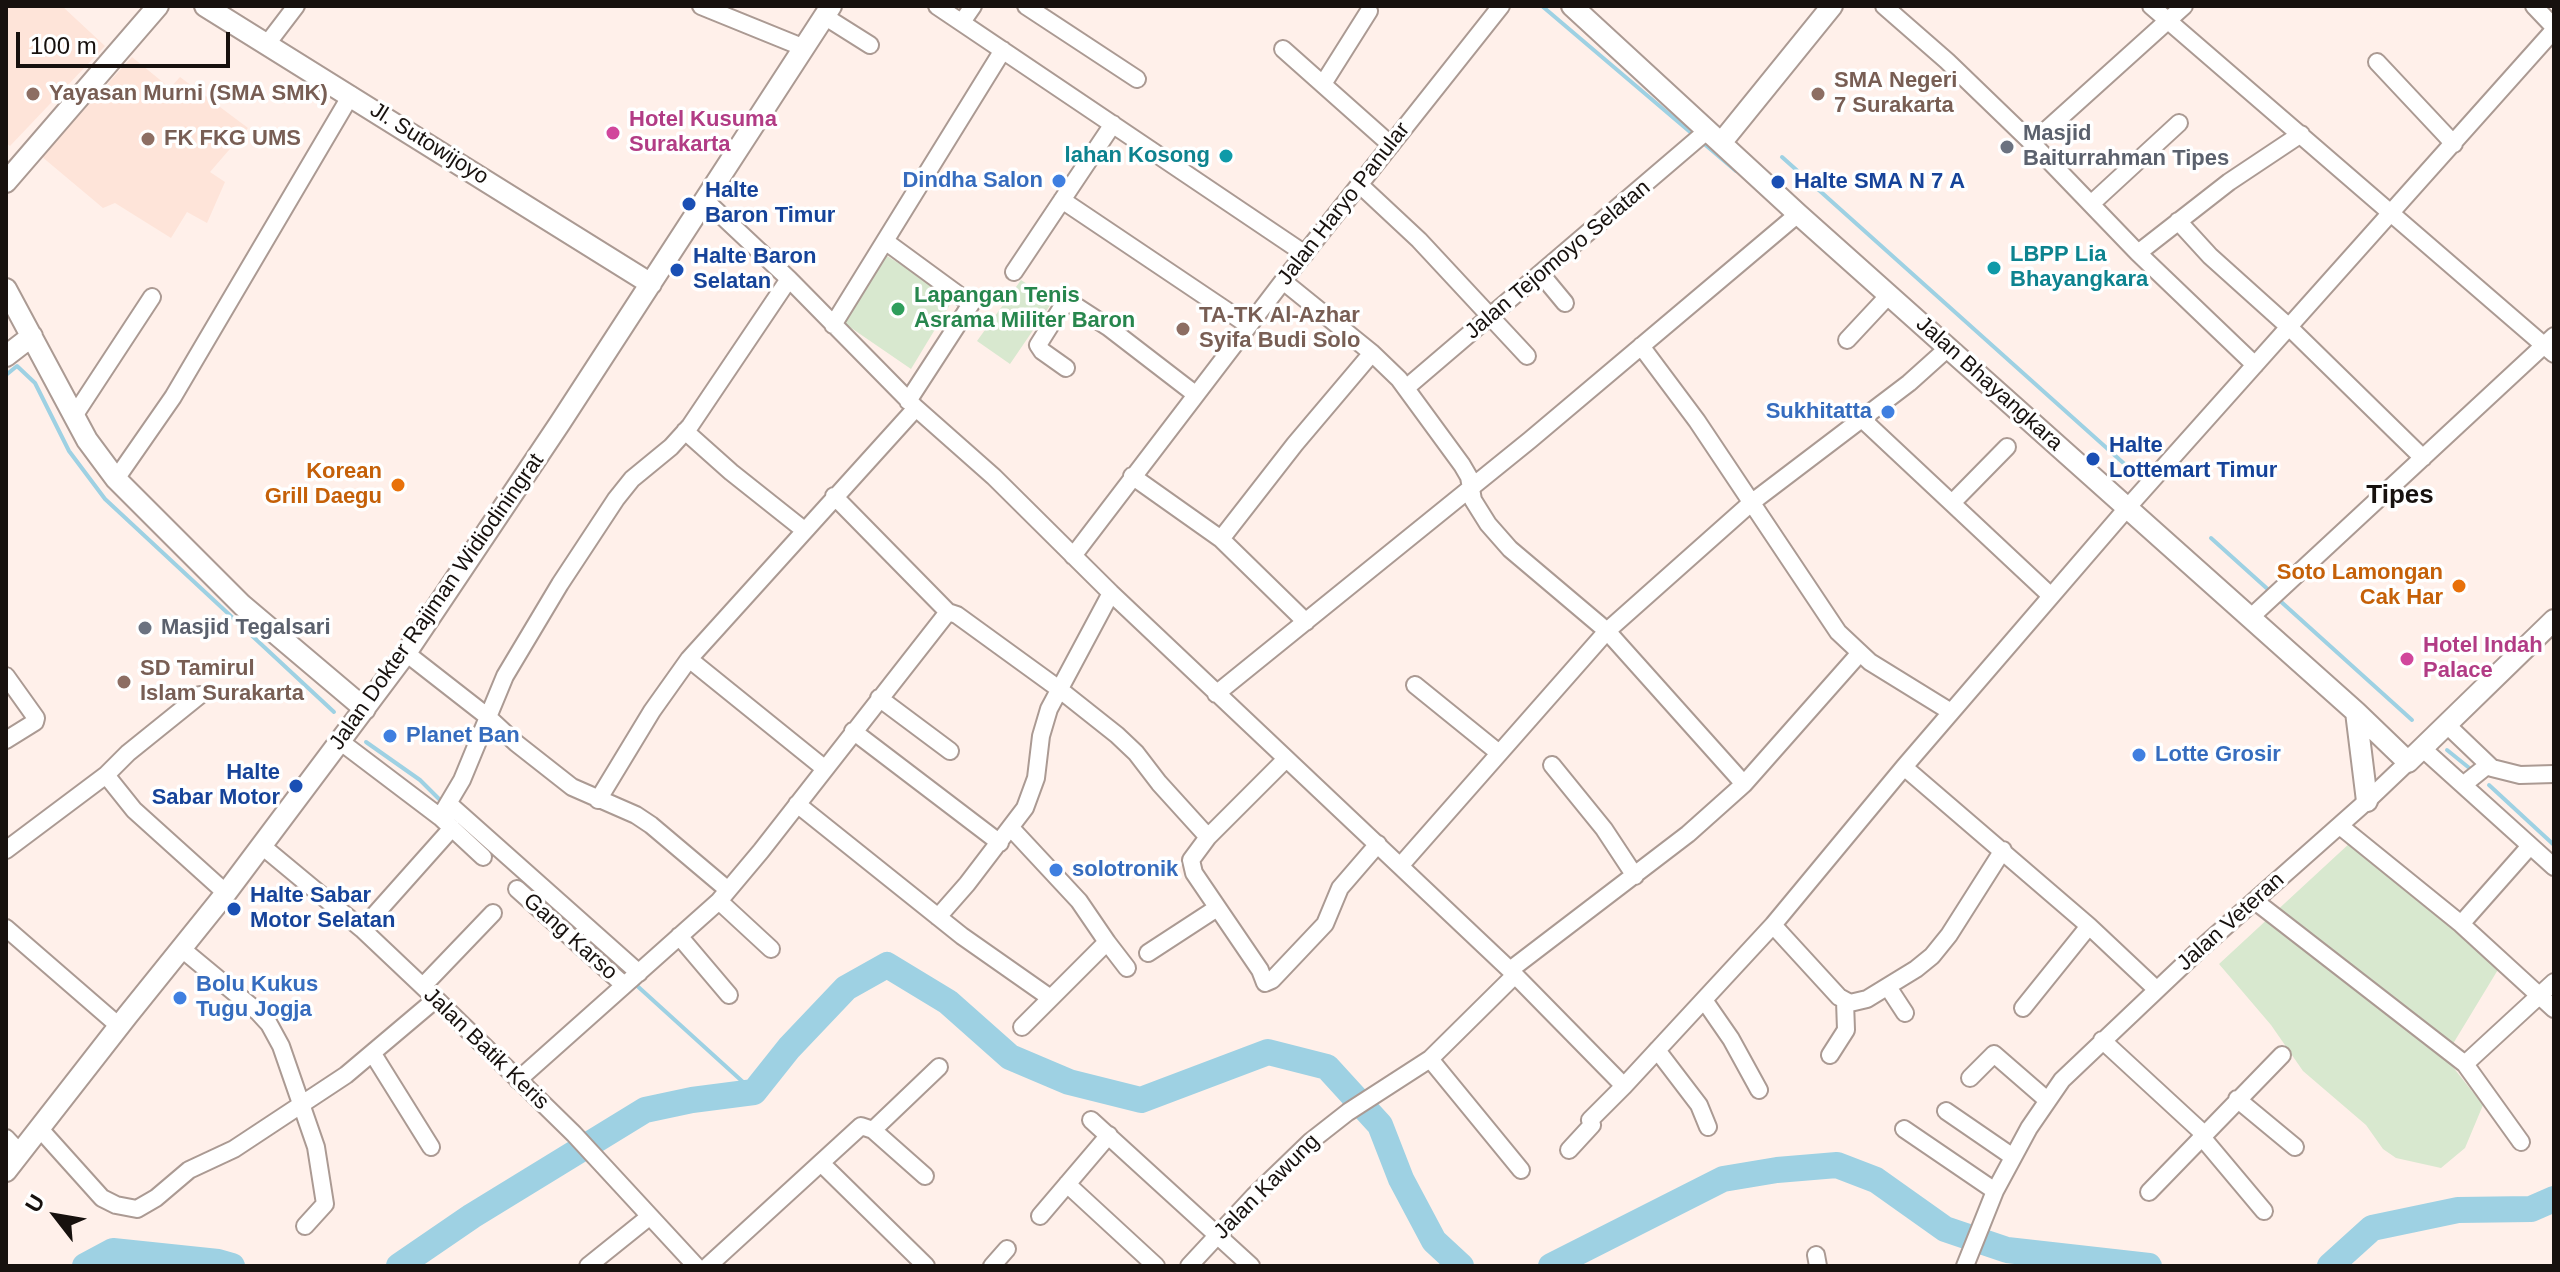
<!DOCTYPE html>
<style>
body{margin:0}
#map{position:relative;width:2560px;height:1272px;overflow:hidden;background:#fff0ea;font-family:Helvetica,sans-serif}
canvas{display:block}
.frame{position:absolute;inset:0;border:8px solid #17110e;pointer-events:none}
.north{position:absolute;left:16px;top:1176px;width:80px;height:80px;-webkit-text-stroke:6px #fff;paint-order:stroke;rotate:301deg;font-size:22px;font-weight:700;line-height:32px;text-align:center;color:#17110e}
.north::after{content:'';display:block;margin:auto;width:28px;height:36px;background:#17110e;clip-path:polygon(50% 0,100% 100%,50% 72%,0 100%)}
.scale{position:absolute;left:16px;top:32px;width:214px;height:36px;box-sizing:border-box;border:4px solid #17110e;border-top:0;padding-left:10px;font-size:24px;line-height:28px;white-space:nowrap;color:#17110e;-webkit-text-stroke:6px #fff;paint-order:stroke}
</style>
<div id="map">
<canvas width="2560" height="1272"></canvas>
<div class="frame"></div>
<div class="north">U</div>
<div class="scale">100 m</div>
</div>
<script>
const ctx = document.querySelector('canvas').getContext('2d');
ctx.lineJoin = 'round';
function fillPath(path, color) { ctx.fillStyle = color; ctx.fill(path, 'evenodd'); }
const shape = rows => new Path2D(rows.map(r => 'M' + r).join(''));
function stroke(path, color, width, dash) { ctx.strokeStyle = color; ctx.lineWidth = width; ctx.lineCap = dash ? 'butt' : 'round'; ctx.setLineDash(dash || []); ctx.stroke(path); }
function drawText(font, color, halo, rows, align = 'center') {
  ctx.font = font + ' Helvetica,sans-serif'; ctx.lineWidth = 7; ctx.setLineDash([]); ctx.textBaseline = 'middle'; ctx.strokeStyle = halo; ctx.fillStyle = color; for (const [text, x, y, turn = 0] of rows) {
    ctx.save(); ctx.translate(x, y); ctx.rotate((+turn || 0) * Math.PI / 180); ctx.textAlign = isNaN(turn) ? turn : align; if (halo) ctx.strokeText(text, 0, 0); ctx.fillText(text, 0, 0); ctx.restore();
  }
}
fillPath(shape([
 [6,6,62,6,105,46,10,146,6,143],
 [132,57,170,88,180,77,248,128,210,172,225,182,207,223,187,212,171,238,115,203,103,208,41,156]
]), '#fee4d9');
fillPath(shape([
 [884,254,954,298,911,369,841,321],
 [1021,280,1053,301,1010,364,977,341],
 [2351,842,2499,968,2445,1057,2483,1105,2465,1148,2441,1168,2396,1158,2383,1149,2366,1125,2303,1071,2271,1025,2219,964]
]), '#d8e8cf');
stroke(shape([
 [1542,6,1696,137],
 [1702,142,1736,171],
 [1782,157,2139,477],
 [6,375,17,366,35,383,69,451,105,499,334,712],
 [2211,538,2272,593],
 [2278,599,2412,720],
 [366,742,420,780,444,804],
 [2447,750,2473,771],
 [2489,785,2554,845],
 [558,912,628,977],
 [634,983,754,1092]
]), '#9ed1e3', 4);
stroke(shape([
 [85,1266,113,1251,218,1262,232,1266],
 [399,1266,472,1216,645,1110,692,1100,754,1092,789,1048,846,988,887,965,948,1002,1010,1057,1069,1082,1141,1100,1268,1052,1327,1067,1380,1125,1401,1179,1434,1241,1461,1266],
 [1551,1266,1723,1179,1777,1170,1837,1165,1876,1180,1945,1229,2007,1250,2149,1266],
 [2330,1266,2372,1228,2458,1210,2531,1209,2554,1199]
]), '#9ed1e3', 26);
const minor = shape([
 [701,6,802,47],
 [937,6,1305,254],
 [1026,6,1137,79],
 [1884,6,1947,61,2032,143,2138,253,2255,365],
 [2151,6,2554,354],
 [2534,6,2554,27],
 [824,16,870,45],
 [962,22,973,6],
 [267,44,296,6],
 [1283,49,1391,145],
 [2377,62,2454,144],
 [1323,84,1369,11],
 [2032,143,2184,6],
 [1359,184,1419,240,1527,356],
 [1062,200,1248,325],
 [706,201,789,279,916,408,994,477,1111,593,1510,970,1624,1086,1773,925,1904,767,2128,507,2554,30],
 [2091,204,2179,123],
 [2178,221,2210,256,2289,327,2423,458],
 [885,241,971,304,908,401],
 [2138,253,2229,182,2301,134],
 [1014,272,1113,124],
 [1541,274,1565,303],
 [1283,281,1372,353,1399,379,1462,465,1469,477,1473,500,1488,524,1510,549,1607,631,1744,784],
 [833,325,1003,50],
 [1847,340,1889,295],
 [1641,346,1697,421,1838,632,1870,662,1951,712],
 [1066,368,1042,351,1038,345,1062,307,1071,303,1108,327,1195,394],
 [1406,388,1708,130],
 [74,416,152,297],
 [1862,419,2051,596],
 [685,431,731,472,804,530],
 [1132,476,1221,539,1306,622],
 [116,479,173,397,351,95],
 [834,496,948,612],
 [1952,503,2007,447],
 [1221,539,1295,444,1372,353],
 [1073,556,1283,281,1501,6],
 [2251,617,2554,336],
 [406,653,488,717,516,743,572,787,636,815,651,825,728,890],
 [689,659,824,768],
 [6,676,36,718,35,722,6,740],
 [1415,685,1499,753],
 [1216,694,1530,440,1798,214],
 [879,698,950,751],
 [2446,724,2492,768,2520,775,2554,774],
 [853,731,1000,843],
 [341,742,440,817,483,857],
 [2422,748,2554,867],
 [1286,759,1208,837,1191,860,1194,873,1260,970,1265,983,1272,980,1325,924,1340,888,1378,844],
 [1552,765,1604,829,1635,876],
 [1904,767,2089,926,2156,989],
 [106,775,134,810,226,893],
 [2463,785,2488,765],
 [598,800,652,711,689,659,916,408],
 [449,804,639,973],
 [797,804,962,936,1049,997],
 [440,817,462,780,505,676,560,584,616,499,632,479,671,447,690,426,789,279],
 [2340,826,2461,924,2554,1009],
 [1011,828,1079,901,1107,942,1022,1027],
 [262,846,362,929,436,999,574,1134,696,1266],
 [6,850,106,775,128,753,200,695],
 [1401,865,1607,631,1751,503,1909,383,1948,348],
 [517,889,624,985],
 [719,901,771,949],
 [2255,901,2465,1064,2521,1142],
 [938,917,967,884,1025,808,1036,778,1041,736,1049,709,1111,593],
 [2461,924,2530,846],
 [1773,925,1839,997,1850,1003,1867,999,1916,969,1932,956,1949,935,2003,850],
 [6,928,119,1026],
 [362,929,452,828],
 [679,936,729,995],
 [1107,942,1127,968],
 [182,949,258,1012,269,1024,281,1046,316,1147,325,1204,305,1226],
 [1148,953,1217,908],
 [1510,970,1688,834,1744,784,1859,654],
 [423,986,493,913],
 [1888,987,1905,1013],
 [1704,1000,1731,1039,1759,1090],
 [2023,1008,2089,926],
 [2102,1040,2204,1134],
 [1657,1050,1699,1105,1708,1127],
 [373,1054,431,1147],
 [1830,1055,1846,1030,1845,1001],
 [1430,1059,1521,1170],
 [2465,1064,2554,982],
 [1970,1078,1994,1054,2047,1100],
 [518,1080,719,901,761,851,948,612,957,615,1059,689,1117,735,1136,753,1159,783,1208,837],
 [2237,1099,2295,1147],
 [1946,1111,2013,1157],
 [1091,1120,1251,1266],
 [40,1129,102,1198,116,1205,137,1209,156,1198,189,1170,234,1149,346,1075,436,999],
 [1904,1129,1995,1191],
 [873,1130,939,1067],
 [2201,1136,2264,1211],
 [6,1138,20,1153],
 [1569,1150,1592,1125,1590,1120,1624,1086],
 [821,1163,926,1266],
 [1067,1184,1156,1266],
 [2149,1192,2282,1055],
 [1040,1216,1109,1135],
 [1816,1255,1818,1266],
 [588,1266,649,1217],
 [708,1266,861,1126,873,1130,925,1176],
 [992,1266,1007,1249],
 [1189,1266,1254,1196,1311,1141,1348,1112,1430,1059,1515,975],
 [1965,1266,1995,1191,2029,1128,2062,1080,2199,950,2367,801,2408,762]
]);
const major = shape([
 [205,6,651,284],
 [1572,6,1798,214,2356,712,2408,762,2554,620],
 [1721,143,1832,6],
 [6,182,158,6],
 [6,289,87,440,116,479,242,605,365,709],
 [6,356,32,336],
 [2356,712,2367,801],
 [6,1171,127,1016,226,893,406,653,560,423,831,6]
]);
stroke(minor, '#ab9a93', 20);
stroke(major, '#ab9a93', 24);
stroke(minor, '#fff', 16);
stroke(major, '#fff', 20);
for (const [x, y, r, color] of [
 [33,94,8,"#8d6e63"],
 [1818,94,8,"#8d6e63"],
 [613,133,8,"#d1479c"],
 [148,139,8,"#8d6e63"],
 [2007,147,8,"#6b7280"],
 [1226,156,8,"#0f9aa8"],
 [1059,181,8,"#3f7fe0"],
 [1778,182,8,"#1a4fb4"],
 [689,204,8,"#1a4fb4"],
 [1994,268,8,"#0f9aa8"],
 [677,270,8,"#1a4fb4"],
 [898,309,8,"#2e9e5b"],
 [1183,329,8,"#8d6e63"],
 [1888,412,8,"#3f7fe0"],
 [2093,459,8,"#1a4fb4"],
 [398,485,8,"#e8710a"],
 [2459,586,8,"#e8710a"],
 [145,628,8,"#6b7280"],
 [2407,659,8,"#d1479c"],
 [124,682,8,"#8d6e63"],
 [390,736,8,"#3f7fe0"],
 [2139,755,8,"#3f7fe0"],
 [296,786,8,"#1a4fb4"],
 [1056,870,8,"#3f7fe0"],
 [234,909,8,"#1a4fb4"],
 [180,998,8,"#3f7fe0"]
]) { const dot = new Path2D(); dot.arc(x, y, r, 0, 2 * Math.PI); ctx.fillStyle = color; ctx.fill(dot); stroke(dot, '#fff', 3); }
drawText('bold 22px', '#785e54', '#fff', [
 ["SMA Negeri",1834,81],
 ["7 Surakarta",1834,106],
 ["Yayasan Murni (SMA SMK)",49,94],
 ["FK FKG UMS",164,139],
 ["TA-TK Al-Azhar",1199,316],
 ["Syifa Budi Solo",1199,341],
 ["SD Tamirul",140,669],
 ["Islam Surakarta",140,694]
], 'left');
drawText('bold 22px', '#b23c85', '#fff', [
 ["Hotel Kusuma",629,120],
 ["Surakarta",629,145],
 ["Hotel Indah",2423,646],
 ["Palace",2423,671]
], 'left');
drawText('bold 22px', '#5b616d', '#fff', [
 ["Masjid",2023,134],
 ["Baiturrahman Tipes",2023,159],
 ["Masjid Tegalsari",161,628]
], 'left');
drawText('22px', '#17110e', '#fff', [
 ["Jl. Sutowijoyo",429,144,32],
 ["Jalan Haryo Panular",1344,204,-52],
 ["Jalan Tejomoyo Selatan",1558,260,-40],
 ["Jalan Bhayangkara",1989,384,42],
 ["Jalan Dokter Rajiman Widiodiningrat",437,602,-55],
 ["Jalan Veteran",2231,922,-42],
 ["Gang Karso",570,937,42],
 ["Jalan Batik Keris",486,1049,44],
 ["Jalan Kawung",1267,1187,-45]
]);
drawText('bold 22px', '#0d838f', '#fff', [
 ["lahan Kosong",1210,156],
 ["LBPP Lia",2010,255,"left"],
 ["Bhayangkara",2010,280,"left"]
], 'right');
drawText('bold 22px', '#366cbe', '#fff', [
 ["Dindha Salon",1043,181,"right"],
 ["Sukhitatta",1872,412,"right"],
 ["Planet Ban",406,736],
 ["Lotte Grosir",2155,755],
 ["solotronik",1072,870],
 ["Bolu Kukus",196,985],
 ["Tugu Jogja",196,1010]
], 'left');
drawText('bold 22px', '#164399', '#fff', [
 ["Halte SMA N 7 A",1794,182],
 ["Halte",705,191],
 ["Baron Timur",705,216],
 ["Halte Baron",693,257],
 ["Selatan",693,282],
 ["Halte",2109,446],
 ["Lottemart Timur",2109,471],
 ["Halte",280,773,"right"],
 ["Sabar Motor",280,798,"right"],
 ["Halte Sabar",250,896],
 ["Motor Selatan",250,921]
], 'left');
drawText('bold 22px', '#27864d', '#fff', [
 ["Lapangan Tenis",914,296],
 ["Asrama Militer Baron",914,321]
], 'left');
drawText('bold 22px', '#c56008', '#fff', [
 ["Korean",382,472],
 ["Grill Daegu",382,497],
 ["Soto Lamongan",2443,573],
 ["Cak Har",2443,598]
], 'right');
drawText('bold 26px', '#17110e', '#fff', [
 ["Tipes",2400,496]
]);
</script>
